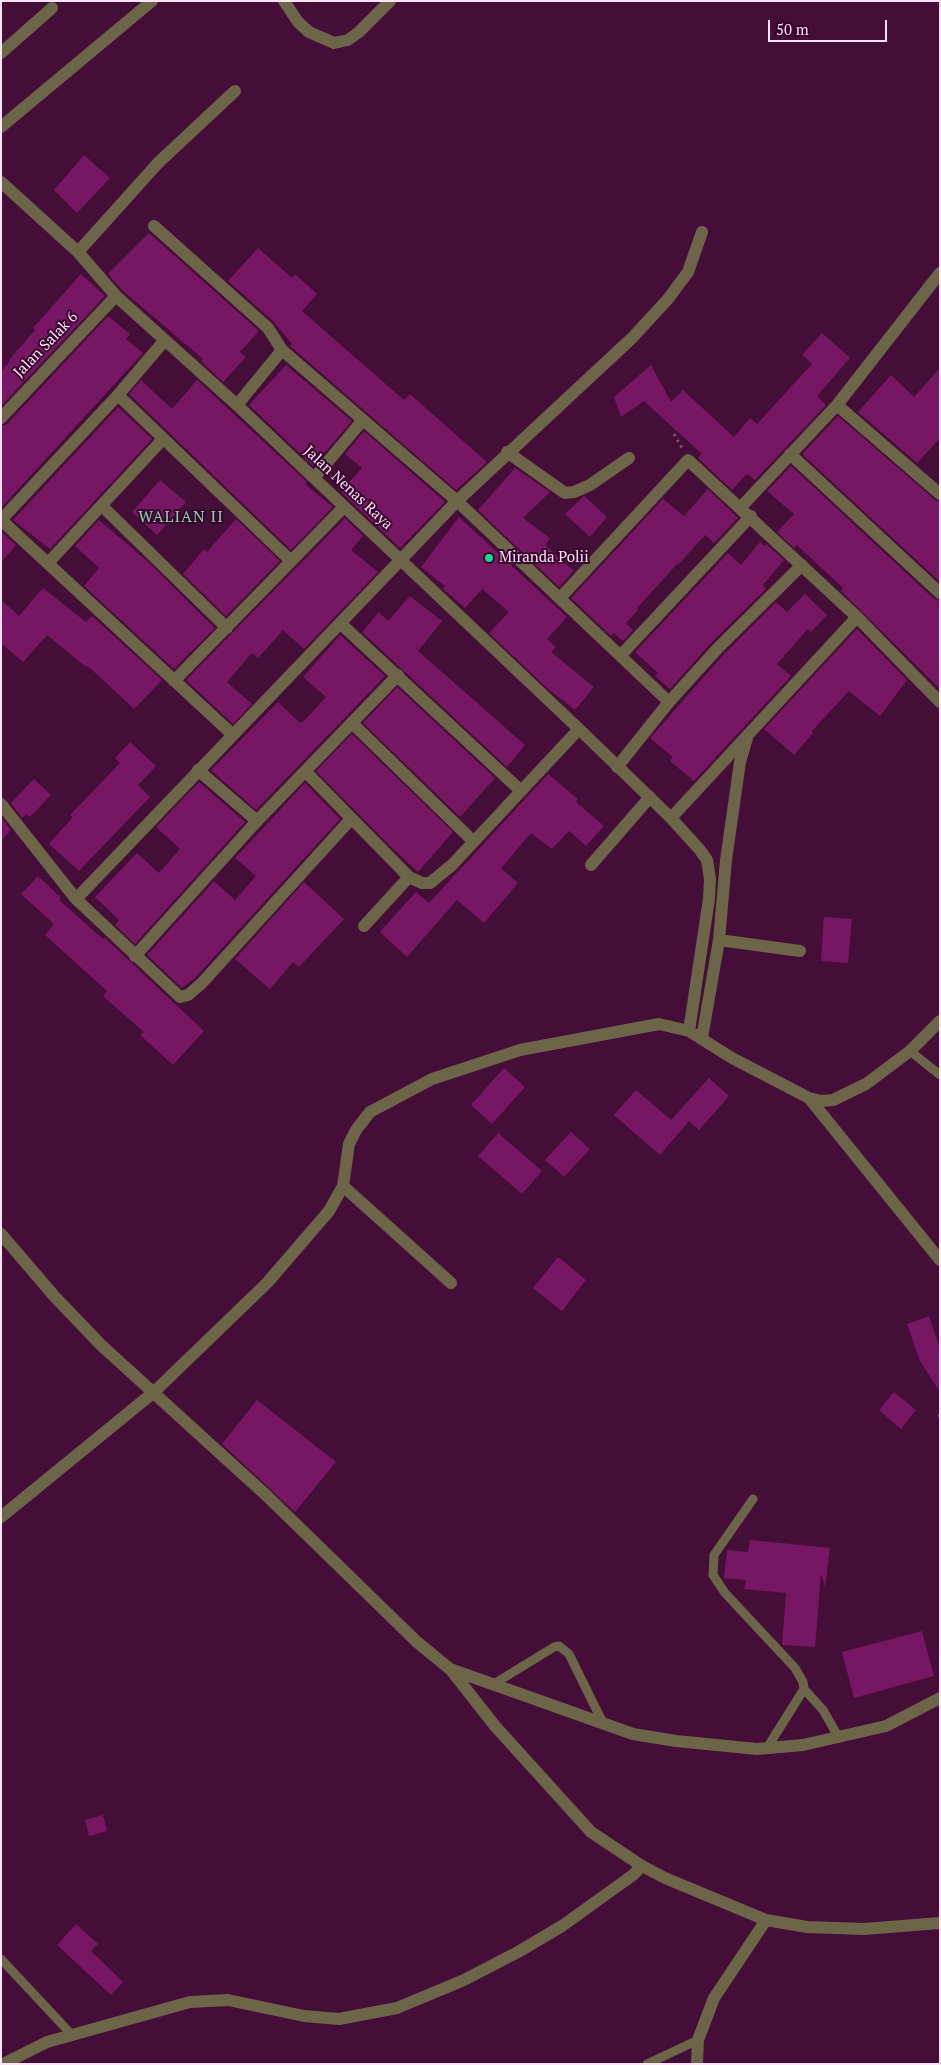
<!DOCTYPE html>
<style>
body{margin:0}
#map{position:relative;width:941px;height:2065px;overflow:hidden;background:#440e38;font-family:"PT Serif",serif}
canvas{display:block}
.frame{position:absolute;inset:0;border:2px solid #fee2f5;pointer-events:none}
.scale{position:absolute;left:768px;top:20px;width:119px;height:22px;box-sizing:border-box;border:2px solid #fee2f5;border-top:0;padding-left:6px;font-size:15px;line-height:18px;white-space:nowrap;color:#fee2f5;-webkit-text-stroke:4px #38032e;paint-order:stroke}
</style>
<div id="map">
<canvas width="941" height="2065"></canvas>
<div class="frame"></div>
<div class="scale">50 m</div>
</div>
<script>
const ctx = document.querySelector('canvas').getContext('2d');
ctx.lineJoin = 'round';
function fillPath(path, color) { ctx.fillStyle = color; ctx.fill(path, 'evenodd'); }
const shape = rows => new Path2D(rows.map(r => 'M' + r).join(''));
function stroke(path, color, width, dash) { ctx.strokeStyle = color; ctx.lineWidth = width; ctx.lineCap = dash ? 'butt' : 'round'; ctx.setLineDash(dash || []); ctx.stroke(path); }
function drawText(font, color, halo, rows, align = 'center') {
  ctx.font = font + ' "PT Serif",serif'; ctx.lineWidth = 4; ctx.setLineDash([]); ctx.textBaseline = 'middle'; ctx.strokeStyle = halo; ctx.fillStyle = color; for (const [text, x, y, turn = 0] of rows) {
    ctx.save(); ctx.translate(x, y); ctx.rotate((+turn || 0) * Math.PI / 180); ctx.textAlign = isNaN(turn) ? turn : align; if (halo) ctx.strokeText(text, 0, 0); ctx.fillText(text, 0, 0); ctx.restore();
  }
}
fillPath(shape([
 [84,155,110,178,77,213,54,190],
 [149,233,259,331,240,352,246,357,223,382,201,361,203,359,122,290,108,274],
 [258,248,292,278,295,274,317,294,302,311,404,400,410,394,487,462,456,490,290,346,292,344,274,322,228,281],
 [81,274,105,296,1,406,1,372,10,361,9,360,35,330,33,328],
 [108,316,130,334,126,339,143,353,1,508,1,426,7,424],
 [822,333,850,358,817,396,826,405,755,480,747,474,732,490,698,458,702,454,644,401,621,417,614,397,651,365,671,402,683,390,734,437,750,418,757,424,812,364,802,355],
 [286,365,352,421,313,466,249,405],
 [940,368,940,438,917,463,858,412,891,375,914,397],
 [141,380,172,409,197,380,307,482,305,484,333,507,291,550,129,394],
 [118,407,152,439,50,549,13,520],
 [838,416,935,500,940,502,940,582,802,454],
 [364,431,445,502,400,548,341,492,362,468,345,454],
 [791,466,934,599,940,601,940,689,841,591,843,588,797,545,794,548,777,532,794,514,767,491],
 [515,468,550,492,523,518,550,538,545,545,574,571,559,587,478,510],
 [160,480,186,502,157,535,132,512],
 [708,489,738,518,714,543,705,535,679,564,678,563,637,608,638,610,626,623,633,630,623,641,614,633,611,636,571,598,663,499,684,516],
 [584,496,607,517,590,537,565,514],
 [459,517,567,617,547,639,556,647,551,652,594,687,575,710,547,688,489,633,509,612,482,589,465,608,443,589,445,586,421,567],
 [345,518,363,536,351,550,378,572,304,649,283,630,258,658,252,653,227,682,252,704,233,724,186,680],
 [236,519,280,561,226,616,183,574,204,549,207,552],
 [99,520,147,561,215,628,174,669,84,586,99,568,75,546],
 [1,531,16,545,1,562],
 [760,542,764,546,766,544,784,560,763,585,766,589,712,642,670,689,655,676,658,673,635,652,728,553,741,565],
 [43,588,86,622,92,616,162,680,134,709,88,666,86,667,47,635,23,662,1,643,1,600,19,616],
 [805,594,827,615,811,632,808,629,777,664,791,676,694,781,670,761,673,757,650,738,724,654,776,602,787,612],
 [410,596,442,621,418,651,525,745,507,767,362,632,379,612,388,621],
 [857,629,907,680,880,716,849,691,812,731,813,733,794,755,764,729],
 [340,635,385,676,256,810,211,770,278,702,300,723,305,720,326,697,303,677],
 [397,687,495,778,460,817,363,723],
 [352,734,453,832,418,872,395,851,316,771],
 [130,742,156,766,138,785,150,797,79,871,49,844,73,817,70,815,120,763,115,758],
 [548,774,578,799,576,802,604,826,586,846,569,831,552,849,531,833,501,868,518,883,484,923,457,900,407,957,380,932,416,892,429,903],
 [34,779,51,795,30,817,26,814,22,818,11,803],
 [199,782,245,822,135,944,115,925,119,920,95,897,137,853,159,873,180,849,156,827],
 [305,783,340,819,195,978,182,988,147,955,214,881,235,900,256,876,235,858],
 [1,817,11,830,1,841],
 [38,876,61,898,59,900,103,939,104,937,204,1031,173,1065,140,1035,144,1032,103,996,107,991,45,935,54,924,21,894],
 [304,882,344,919,299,967,293,962,270,989,235,959],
 [824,917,852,919,848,963,821,961],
 [504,1068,525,1087,492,1124,471,1105],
 [709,1078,729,1096,699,1130,689,1121,660,1155,614,1115,636,1090,671,1120],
 [571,1132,590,1149,564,1177,545,1160],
 [498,1133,542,1171,522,1194,478,1156],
 [558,1257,586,1280,562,1311,533,1288],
 [929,1316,940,1349,940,1392,920,1361,907,1324],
 [894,1392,916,1410,901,1429,879,1410],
 [257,1400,336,1462,295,1512,222,1444],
 [750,1540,830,1548,825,1587,821,1573,815,1647,782,1645,786,1593,744,1589,746,1580,724,1578,727,1550,748,1552],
 [922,1631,934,1676,854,1698,842,1652],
 [103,1815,107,1831,89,1836,85,1820],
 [76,1924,98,1944,91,1951,123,1982,111,1995,57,1945]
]), '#771764');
stroke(shape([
 [674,434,682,448],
 [938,1416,940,1415]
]), '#7e5073', 3, [2.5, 4]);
stroke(shape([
 [910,1051,940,1075],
 [753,1499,714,1555,713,1575,725,1593,795,1668,803,1682,804,1689,823,1710,839,1738],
 [492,1685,554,1647,559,1646,569,1654,602,1721],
 [767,1748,804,1689],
 [1,1959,72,2035],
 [647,2064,698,2040]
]), '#6c6548', 9);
stroke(shape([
 [284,1,298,22,309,32,334,43,348,40,359,32,390,1],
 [1,53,52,8],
 [1,127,152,1],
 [1,182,78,252,116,296,237,405,579,729,671,818,700,850,707,860,710,879,709,899,689,1031],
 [154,226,268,328,282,350,457,501,669,702],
 [78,252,158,163,235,91],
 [118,395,291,561],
 [237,405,282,350],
 [837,405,940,273],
 [1,418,116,296],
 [507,452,565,493,574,492,590,485,629,458],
 [790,454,940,593],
 [314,478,363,420],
 [102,506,227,628],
 [741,507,837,405,940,494],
 [1,520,233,735],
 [1,520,118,395,165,340],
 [49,562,163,439],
 [561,597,688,460,857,617,940,702],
 [340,623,520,790],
 [621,655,751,516],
 [174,681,343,508],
 [352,723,473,841],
 [617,767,669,702,718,648,802,565],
 [198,770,257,821],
 [306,772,409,877,422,883,430,883,452,865,579,729],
 [1,804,76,899,180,997,188,995,201,984,351,819],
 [671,818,857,617],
 [591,865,650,797],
 [76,899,457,501,632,338,668,299,688,272,702,232],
 [364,926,409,877],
 [719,940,800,951],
 [135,956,257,821,398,675],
 [702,1038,719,940,726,860,740,762,747,738],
 [809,1098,940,1260],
 [343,1186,451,1283],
 [1,1234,55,1297,101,1345,267,1496,417,1642,450,1669,633,1734,676,1741,757,1749,803,1745,886,1726,940,1698],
 [1,1517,154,1392,267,1283,329,1211,343,1186,349,1144,356,1130,370,1112,432,1079,520,1050,659,1024,689,1031,732,1058,809,1098,821,1101,833,1100,866,1084,910,1051,940,1021],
 [642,1866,665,1878,766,1920,807,1927,864,1929,940,1923],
 [3,2064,47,2042,190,2002,228,2000,304,2016,339,2019,397,2008,464,1980,518,1952,562,1926,633,1875,642,1866,591,1832,495,1726,451,1670],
 [697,2064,698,2040,714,1998,766,1920]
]), '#6c6548', 12);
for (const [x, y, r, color] of [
 [489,558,5,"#16d989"]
]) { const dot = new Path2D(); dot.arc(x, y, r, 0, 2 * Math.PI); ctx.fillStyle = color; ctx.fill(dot); stroke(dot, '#38032e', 2); }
drawText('15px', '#fee2f5', '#38032e', [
 ["Jalan Salak 6",46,345,-46],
 ["Jalan Nenas Raya",348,488,43]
]);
drawText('15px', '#fee2f5', '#38032e', [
 ["Miranda Polii",499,558]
], 'left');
ctx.letterSpacing = '1px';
drawText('16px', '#89d6a9', '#38032e', [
 ["WALIAN II",181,517]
]);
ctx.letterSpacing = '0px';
</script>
